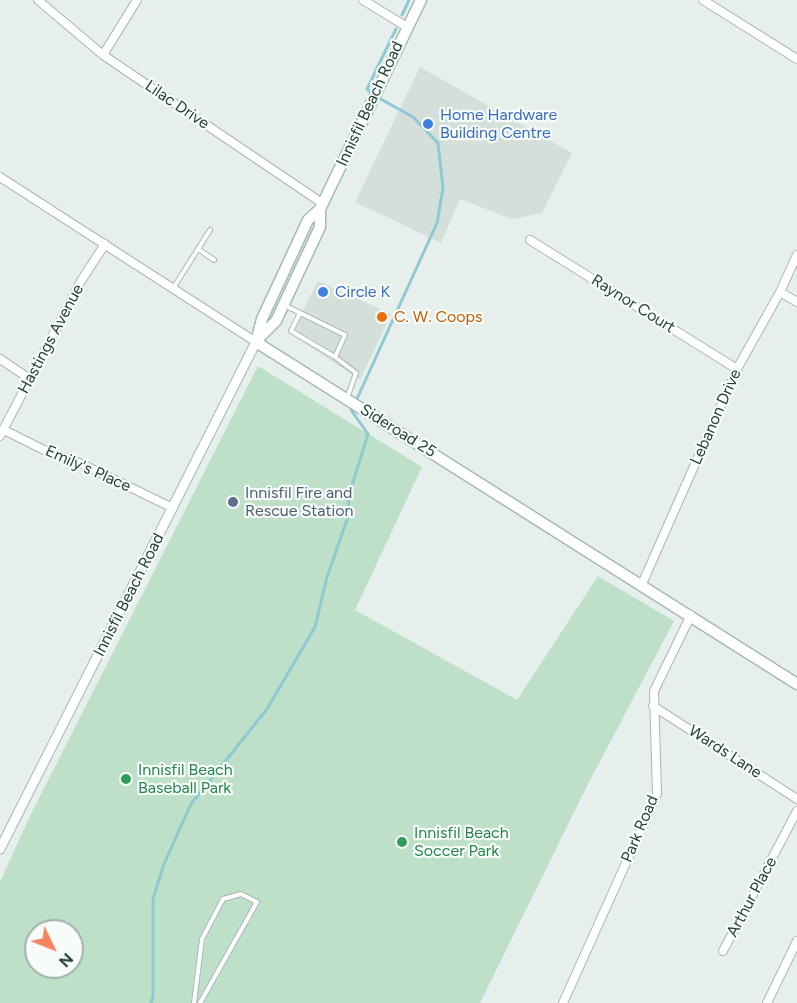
<!DOCTYPE html>
<style>
body{margin:0}
#map{position:relative;width:797px;height:1003px;overflow:hidden;background:#e6efeb;font-family:Figtree,sans-serif}
canvas{display:block}
.north{position:absolute;left:24px;top:919px;width:60px;height:60px;box-sizing:border-box;background:#f7fbf9;border:2px solid #a3b1ad;border-radius:50%;rotate:133deg;font-size:16px;font-weight:700;line-height:24px;text-align:center;color:#24423a}
.north::after{content:'';display:block;margin:auto;width:21px;height:27px;background:#f4845f;clip-path:polygon(50% 0,100% 100%,50% 72%,0 100%)}
</style>
<div id="map">
<canvas width="797" height="1003"></canvas>
<div class="north">N</div>
</div>
<script>
const ctx = document.querySelector('canvas').getContext('2d');
ctx.lineJoin = 'round';
function fillPath(path, color) { ctx.fillStyle = color; ctx.fill(path, 'evenodd'); }
const shape = rows => new Path2D(rows.map(r => 'M' + r).join(''));
function stroke(path, color, width, dash) { ctx.strokeStyle = color; ctx.lineWidth = width; ctx.lineCap = dash ? 'butt' : 'round'; ctx.setLineDash(dash || []); ctx.stroke(path); }
function drawText(font, color, halo, rows, align = 'center') {
  ctx.font = font + ' Figtree,sans-serif'; ctx.lineWidth = 4.5; ctx.setLineDash([]); ctx.textBaseline = 'middle'; ctx.strokeStyle = halo; ctx.fillStyle = color; for (const [text, x, y, turn = 0] of rows) {
    ctx.save(); ctx.translate(x, y); ctx.rotate((+turn || 0) * Math.PI / 180); ctx.textAlign = isNaN(turn) ? turn : align; if (halo) ctx.strokeText(text, 0, 0); ctx.fillText(text, 0, 0); ctx.restore();
  }
}
fillPath(shape([
 [420,67,572,153,542,213,512,219,460,199,441,243,355,202],
 [318,281,391,314,360,380,291,334]
]), '#d4dfda');
fillPath(shape([
 [258,366,422,467,355,610,517,700,598,576,674,621,587,786,480,1003,0,1003,0,882,28,820],
 [36,931,72,931,72,967,36,967]
]), '#bfe0c8');
stroke(shape([
 [402,15,409,0],
 [372,93,367,89,396,29],
 [356,401,437,223,443,188,438,143,413,117,377,97],
 [151,1003,153,996,153,899,164,864,191,804,267,709,315,627,327,577,348,517,349,495,368,434,351,410,353,407]
]), '#8ec9d4', 3);
const service = shape([
 [198,249,214,260],
 [174,287,210,230],
 [284,305,345,335,335,357,356,373,347,398],
 [300,313,291,331,335,357],
 [194,1003,202,939,223,899,241,894,257,902,200,1003]
]);
const minor = shape([
 [38,0,103,55,322,203],
 [363,0,407,27],
 [703,0,797,59],
 [103,55,137,0],
 [0,177,256,342],
 [530,240,737,369],
 [780,292,797,302],
 [0,359,30,379],
 [4,430,48,452,82,464,173,508],
 [0,436,81,281,105,244],
 [642,584,737,369,780,292,797,255],
 [653,706,797,799],
 [723,951,797,811],
 [563,1003,657,794,654,691,691,615],
 [767,1003,797,941]
]);
const tertiary = shape([
 [0,849,256,342]
]);
const secondary = shape([
 [258,339,276,321,320,227,320,209],
 [256,342,797,684],
 [256,342,262,319,308,220,320,209,421,0]
]);
stroke(service, '#a8b8b2', 6);
stroke(minor, '#a8b8b2', 10);
stroke(tertiary, '#a8b8b2', 11);
stroke(secondary, '#a4bbb3', 13);
stroke(service, '#fff', 4);
stroke(minor, '#fff', 8);
stroke(tertiary, '#fff', 9);
stroke(secondary, '#fff', 10);
for (const [x, y, r, color] of [
 [428,124,6,"#3f7fe0"],
 [323,292,6,"#3f7fe0"],
 [382,317,6,"#e8710a"],
 [233,502,6,"#5c6f8a"],
 [126,779,6,"#2e9e5b"],
 [402,842,6,"#2e9e5b"]
]) { const dot = new Path2D(); dot.arc(x, y, r, 0, 2 * Math.PI); ctx.fillStyle = color; ctx.fill(dot); stroke(dot, '#f7fbf9', 2); }
drawText('16px', '#24423a', '#f7fbf9', [
 ["Innisfil Beach Road",370,104,-65],
 ["Lilac Drive",177,105,34],
 ["Raynor Court",633,304,32],
 ["Hastings Avenue",51,339,-62],
 ["Lebanon Drive",716,417,-66],
 ["Sideroad 25",398,431,32],
 ["Emily's Place",88,469,24],
 ["Innisfil Beach Road",129,595,-63],
 ["Wards Lane",725,752,33],
 ["Park Road",640,829,-67],
 ["Arthur Place",752,897,-62]
]);
drawText('16px', '#366cbe', '#f7fbf9', [
 ["Home Hardware",440,115],
 ["Building Centre",440,133],
 ["Circle K",335,292]
], 'left');
drawText('16px', '#c56008', '#f7fbf9', [
 ["C. W. Coops",394,317]
], 'left');
drawText('16px', '#4e5e75', '#f7fbf9', [
 ["Innisfil Fire and",245,493],
 ["Rescue Station",245,511]
], 'left');
drawText('16px', '#27864d', '#f7fbf9', [
 ["Innisfil Beach",138,770],
 ["Baseball Park",138,788],
 ["Innisfil Beach",414,833],
 ["Soccer Park",414,851]
], 'left');
</script>
